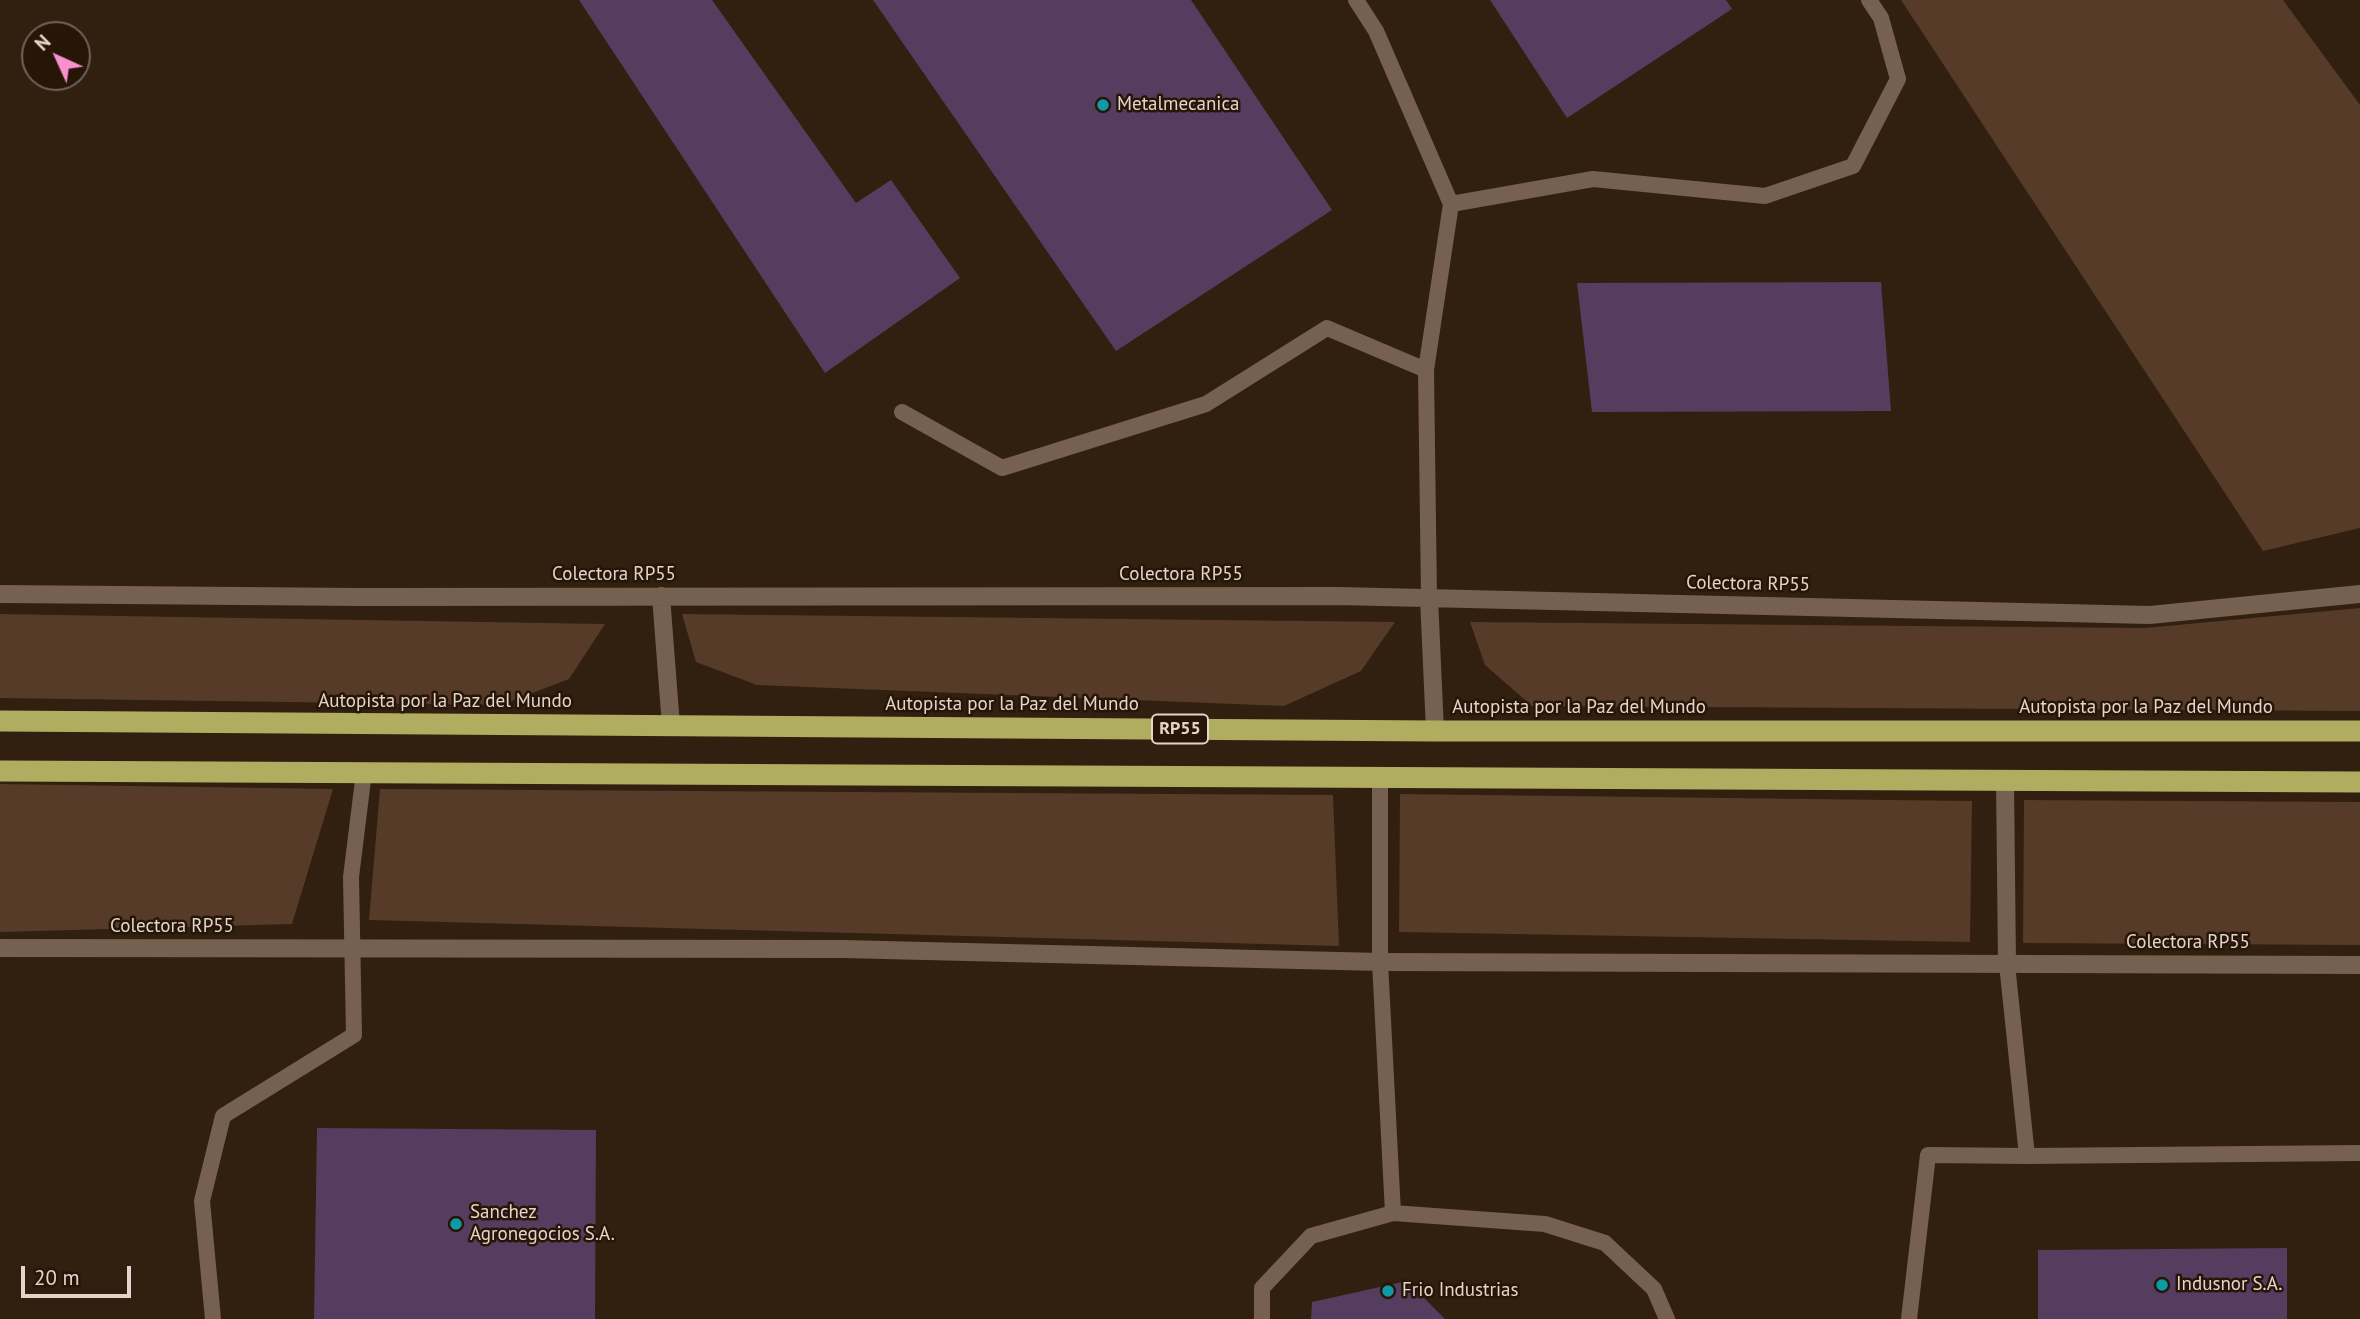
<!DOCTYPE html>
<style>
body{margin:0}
#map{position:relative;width:2360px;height:1319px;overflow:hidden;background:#311f10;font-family:"PT Sans",sans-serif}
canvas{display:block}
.north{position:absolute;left:21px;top:21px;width:70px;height:70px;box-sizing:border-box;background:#271507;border:2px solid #726255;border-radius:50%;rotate:315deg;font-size:19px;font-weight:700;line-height:28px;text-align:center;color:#e2d5cb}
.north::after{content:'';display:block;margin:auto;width:24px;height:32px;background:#f790ce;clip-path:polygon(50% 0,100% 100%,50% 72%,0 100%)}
.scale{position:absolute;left:21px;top:1266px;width:110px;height:32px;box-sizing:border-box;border:4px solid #e2d5cb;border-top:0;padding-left:9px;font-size:21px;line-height:24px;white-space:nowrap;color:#e2d5cb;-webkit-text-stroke:5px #271507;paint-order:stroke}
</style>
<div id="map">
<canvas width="2360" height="1319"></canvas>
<div class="north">N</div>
<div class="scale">20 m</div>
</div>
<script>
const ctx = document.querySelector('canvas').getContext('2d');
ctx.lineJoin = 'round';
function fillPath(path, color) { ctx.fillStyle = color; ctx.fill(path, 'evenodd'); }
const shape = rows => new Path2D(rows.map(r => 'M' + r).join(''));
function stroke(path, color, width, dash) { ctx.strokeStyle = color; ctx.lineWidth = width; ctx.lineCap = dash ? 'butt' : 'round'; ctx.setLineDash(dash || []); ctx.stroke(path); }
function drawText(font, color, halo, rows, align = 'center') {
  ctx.font = font + ' "PT Sans",sans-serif'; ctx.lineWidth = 5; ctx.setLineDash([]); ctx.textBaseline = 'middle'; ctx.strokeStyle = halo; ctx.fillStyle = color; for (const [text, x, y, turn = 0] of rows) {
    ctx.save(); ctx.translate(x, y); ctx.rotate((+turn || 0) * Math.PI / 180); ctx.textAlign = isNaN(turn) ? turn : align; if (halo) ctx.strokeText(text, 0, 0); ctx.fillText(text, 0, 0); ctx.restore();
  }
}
fillPath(shape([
 [1901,0,2283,0,2360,105,2360,528,2263,551],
 [2360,608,2360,711,1532,706,1485,665,1470,622,2145,628],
 [0,614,605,624,569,679,501,705,0,698],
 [682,614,1395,622,1361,671,1284,706,757,685,696,662],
 [0,784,333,789,292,924,0,932],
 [380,789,1333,795,1339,946,369,920],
 [1400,794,1972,801,1970,942,1399,932],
 [2024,800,2360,802,2360,945,2023,943]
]), '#553b28');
fillPath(shape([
 [579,0,712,0,856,203,891,180,960,278,825,373],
 [873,0,1191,0,1332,210,1116,351],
 [1490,0,1726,0,1732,9,1567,118],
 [1881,282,1891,411,1592,412,1577,283],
 [317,1128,596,1130,595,1319,314,1319],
 [2287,1248,2287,1319,2038,1319,2038,1250],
 [1407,1281,1445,1319,1311,1319,1312,1302]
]), '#543d5f');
stroke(shape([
 [1356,0,1376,31,1451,204,1426,370,1429,598],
 [1451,204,1593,179,1765,196,1853,166,1898,79,1881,18,1869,0],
 [902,412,1002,468,1206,404,1327,328,1426,370],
 [1380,779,1380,962,1393,1213],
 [2007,964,2027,1156,2360,1153],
 [213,1319,202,1201,223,1116,354,1035,351,877,364,772],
 [1262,1319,1262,1288,1311,1236,1393,1213,1545,1224,1605,1243,1654,1289,1667,1319],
 [1909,1319,1928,1155,2027,1156]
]), '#766050', 16);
stroke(shape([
 [0,594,360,597,1339,596,2150,615,2360,594],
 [661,596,671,726],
 [1429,598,1435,731],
 [2005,780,2007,964],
 [0,948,843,949,1380,962,2360,965]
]), '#766050', 18);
stroke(shape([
 [0,721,1435,731,2360,731],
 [0,771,2360,782]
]), '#b1ad60', 21);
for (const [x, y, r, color] of [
 [1103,105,7,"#0f9aa8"],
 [456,1224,7,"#0f9aa8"],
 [2162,1285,7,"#0f9aa8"],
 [1388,1291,7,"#0f9aa8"]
]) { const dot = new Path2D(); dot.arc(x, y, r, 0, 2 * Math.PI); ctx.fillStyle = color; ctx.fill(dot); stroke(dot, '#271507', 2.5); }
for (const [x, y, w] of [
 [1180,729,56]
]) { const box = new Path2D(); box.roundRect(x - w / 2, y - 14.5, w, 29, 5); ctx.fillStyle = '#271507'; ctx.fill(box); stroke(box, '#e2d5cb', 2); }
drawText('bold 18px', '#e2d5cb', null, [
 ["RP55",1180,729]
]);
drawText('19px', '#e2d5cb', '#271507', [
 ["Metalmecanica",1117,105],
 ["Sanchez",470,1213],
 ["Agronegocios S.A.",470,1235],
 ["Indusnor S.A.",2176,1285],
 ["Frio Industrias",1402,1291]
], 'left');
drawText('19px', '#e2d5cb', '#271507', [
 ["Colectora RP55",614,575],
 ["Colectora RP55",1181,575],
 ["Colectora RP55",1748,584,1],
 ["Autopista por la Paz del Mundo",445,702],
 ["Autopista por la Paz del Mundo",1012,705],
 ["Autopista por la Paz del Mundo",1579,708],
 ["Autopista por la Paz del Mundo",2146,708],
 ["Colectora RP55",172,927],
 ["Colectora RP55",2188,943]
]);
</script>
